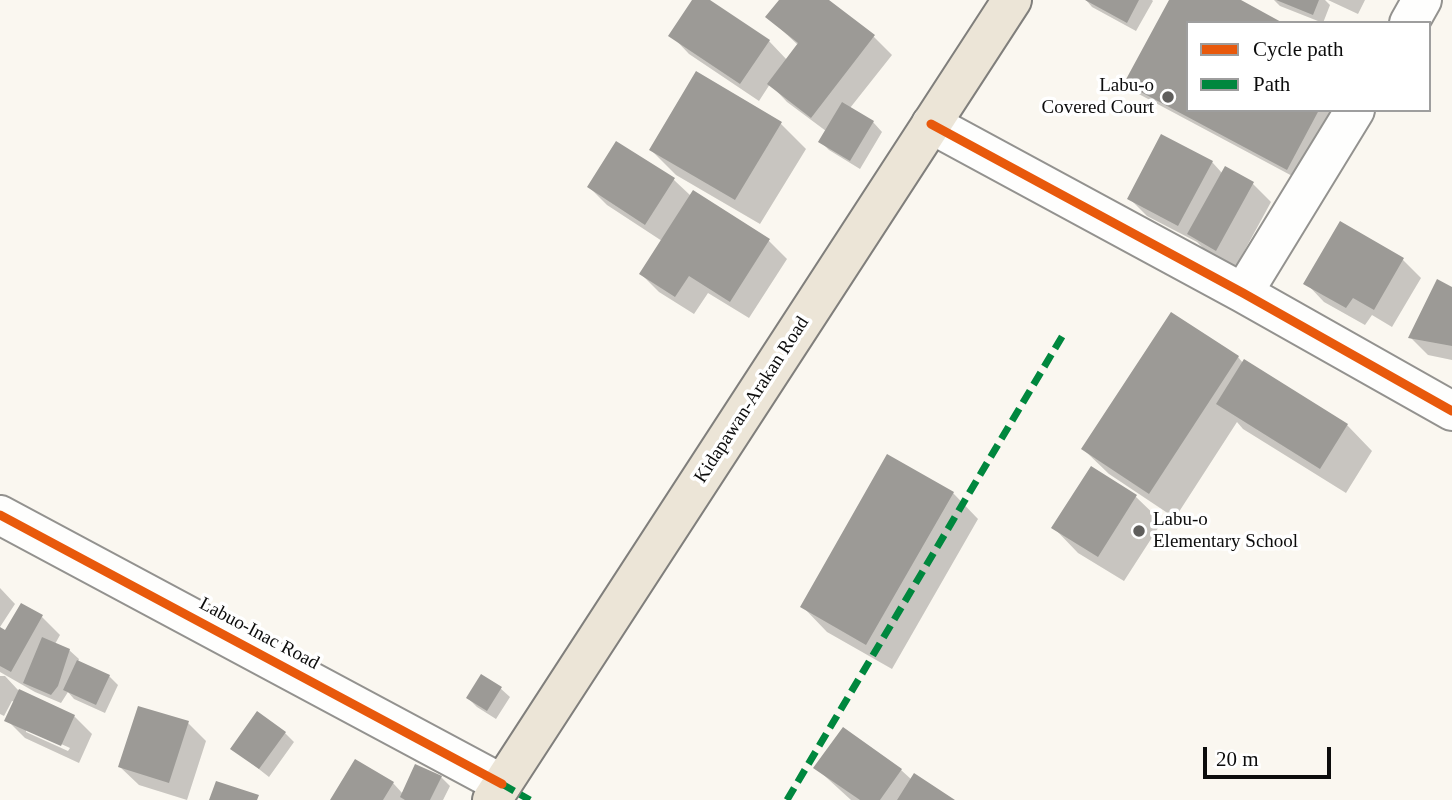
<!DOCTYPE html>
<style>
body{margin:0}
#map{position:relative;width:1452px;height:800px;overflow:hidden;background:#faf7f0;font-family:Georgia,serif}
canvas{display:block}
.legend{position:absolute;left:1186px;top:21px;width:245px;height:91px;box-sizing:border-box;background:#fff;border:2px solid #9e9e9e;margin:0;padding:9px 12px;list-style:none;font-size:21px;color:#0c0c0c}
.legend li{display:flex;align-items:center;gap:14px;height:35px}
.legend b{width:35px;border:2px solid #9e9e9e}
.scale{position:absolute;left:1203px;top:747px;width:128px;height:32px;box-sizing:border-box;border:4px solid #0c0c0c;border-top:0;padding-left:9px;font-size:21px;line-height:24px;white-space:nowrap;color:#0c0c0c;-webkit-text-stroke:5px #fff;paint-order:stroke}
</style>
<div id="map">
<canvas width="1452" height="800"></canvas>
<ul class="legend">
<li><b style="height:9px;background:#e8590c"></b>Cycle path</li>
<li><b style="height:9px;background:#00873e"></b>Path</li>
</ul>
<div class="scale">20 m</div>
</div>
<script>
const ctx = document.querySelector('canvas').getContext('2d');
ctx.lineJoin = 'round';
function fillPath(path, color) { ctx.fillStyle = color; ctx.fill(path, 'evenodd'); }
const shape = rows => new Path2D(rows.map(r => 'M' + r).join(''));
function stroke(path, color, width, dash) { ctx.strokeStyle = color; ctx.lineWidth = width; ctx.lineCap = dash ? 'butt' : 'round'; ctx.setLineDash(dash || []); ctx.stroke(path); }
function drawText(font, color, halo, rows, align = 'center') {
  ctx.font = font + ' Georgia,serif'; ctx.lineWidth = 7; ctx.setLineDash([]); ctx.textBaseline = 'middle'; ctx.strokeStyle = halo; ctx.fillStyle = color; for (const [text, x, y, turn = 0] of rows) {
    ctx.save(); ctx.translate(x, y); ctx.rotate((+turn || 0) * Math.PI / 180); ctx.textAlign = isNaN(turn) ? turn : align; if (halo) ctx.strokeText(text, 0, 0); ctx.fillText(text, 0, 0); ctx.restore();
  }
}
fillPath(shape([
 [694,0,707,0,769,41,787,60,798,45,768,17,781,0,826,0,874,37,892,55,850,108,873,122,882,132,860,169,829,150,820,141,826,131,787,102,770,84,759,101,689,54,671,35],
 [1086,0,1152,0,1153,1,1136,31,1092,7],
 [1171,0,1238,0,1188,23,1188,110,1333,110,1296,178,1135,92,1126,83],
 [1274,0,1325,0,1330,5,1323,23,1280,6],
 [1328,0,1365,0,1358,14],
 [781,124,806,149,760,224,676,175,651,150],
 [617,143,674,180,691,196,694,192,769,241,787,259,749,318,708,293,694,314,659,292,641,274,662,241,607,205,589,187],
 [1212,162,1222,173,1225,168,1253,184,1271,202,1235,268,1207,252,1197,242,1147,216,1129,198],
 [1403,260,1421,278,1392,327,1372,315,1365,325,1324,302,1306,283],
 [1452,289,1452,360,1428,355,1410,337],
 [1238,357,1243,363,1347,425,1372,451,1346,493,1243,429,1237,422,1175,518,1109,474,1083,449],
 [1091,468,1136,497,1162,522,1124,581,1078,553,1053,527],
 [953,493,978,519,892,669,827,632,802,606],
 [0,588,15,604,0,627],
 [42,617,60,635,55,644,69,650,79,659,78,662,109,676,118,685,105,713,74,699,68,692,61,703,35,692,0,672,0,629,6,633],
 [0,676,5,676,18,690,74,716,92,734,79,763,25,738,7,720,15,702,12,701,4,716,0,714],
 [26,728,70,748,68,751,26,732],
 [500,688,510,697,496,719,477,707,468,698],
 [188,723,206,741,187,800,139,785,120,767],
 [843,730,901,770,912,780,952,800,851,800,816,768],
 [285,733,294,742,269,777,232,748],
 [441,777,450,786,443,800,332,800,393,783,403,794]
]), '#0003');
fillPath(shape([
 [692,0,710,0,770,40,740,84,668,36],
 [779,0,829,0,875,35,811,118,767,84,798,43,765,17],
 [1085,0,1139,0,1127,23],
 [1169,0,1241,0,1283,23,1188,23,1188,110,1319,110,1287,170,1124,83],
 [1276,0,1319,0,1313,15],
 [696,71,782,122,735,200,649,150],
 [842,102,874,121,850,161,818,142],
 [1161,134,1213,161,1178,226,1127,199],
 [616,141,675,178,645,225,587,187],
 [1225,166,1254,182,1216,251,1187,234],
 [693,190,770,239,730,302,689,276,675,297,639,274],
 [1340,221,1404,258,1374,310,1353,298,1346,308,1303,284],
 [1437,279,1452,287,1452,346,1408,338],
 [1171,312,1239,356,1149,494,1081,449],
 [1244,359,1348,424,1320,469,1216,404],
 [887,454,954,492,866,645,800,607],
 [1091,466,1137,495,1098,557,1051,528],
 [21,603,43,615,11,672,0,666,0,627,5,630],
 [42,637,70,649,58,686,51,695,23,683],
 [77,660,110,675,96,705,63,690],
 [481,674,502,687,487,711,466,698],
 [19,689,75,715,61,746,4,721],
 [138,706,189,721,169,783,118,767],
 [257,711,286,732,259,769,230,749],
 [843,727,902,769,880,800,860,800,813,768],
 [355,759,394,782,383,800,330,800],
 [415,764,442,776,430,800,405,800,400,797],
 [914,773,955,800,897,800],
 [216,781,259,795,257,800,209,800]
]), '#9c9a96');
const minor = shape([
 [1409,23,1422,0],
 [931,124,1243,293,1452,411],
 [1243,293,1355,110]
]);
const tertiary = shape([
 [0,515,502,784]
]);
const primary = shape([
 [492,800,1012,0]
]);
stroke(minor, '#93928f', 42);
stroke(tertiary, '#93928f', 42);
stroke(primary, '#807f7c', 42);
stroke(minor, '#fefefd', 38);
stroke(tertiary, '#fefefd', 38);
stroke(primary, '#ece5d7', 38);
stroke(shape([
 [502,784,530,800],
 [787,800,1063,335]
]), '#00873e', 7, [14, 7]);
stroke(shape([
 [931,124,1243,293,1452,411],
 [0,515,502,784]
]), '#e8590c', 9);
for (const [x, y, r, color] of [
 [1168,97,7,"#5f5e5c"],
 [1139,531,7,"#5f5e5c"]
]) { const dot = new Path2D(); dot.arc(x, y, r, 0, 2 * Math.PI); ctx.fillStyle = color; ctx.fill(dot); stroke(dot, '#fff', 2.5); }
drawText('19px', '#0c0c0c', '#fff', [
 ["Labu-o",1154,86],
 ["Covered Court",1154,108],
 ["Labu-o",1153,520,"left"],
 ["Elementary School",1153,542,"left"]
], 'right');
drawText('19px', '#0c0c0c', '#fff', [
 ["Kidapawan-Arakan Road",752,400,-57],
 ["Labuo-Inac Road",259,634,28]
]);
</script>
